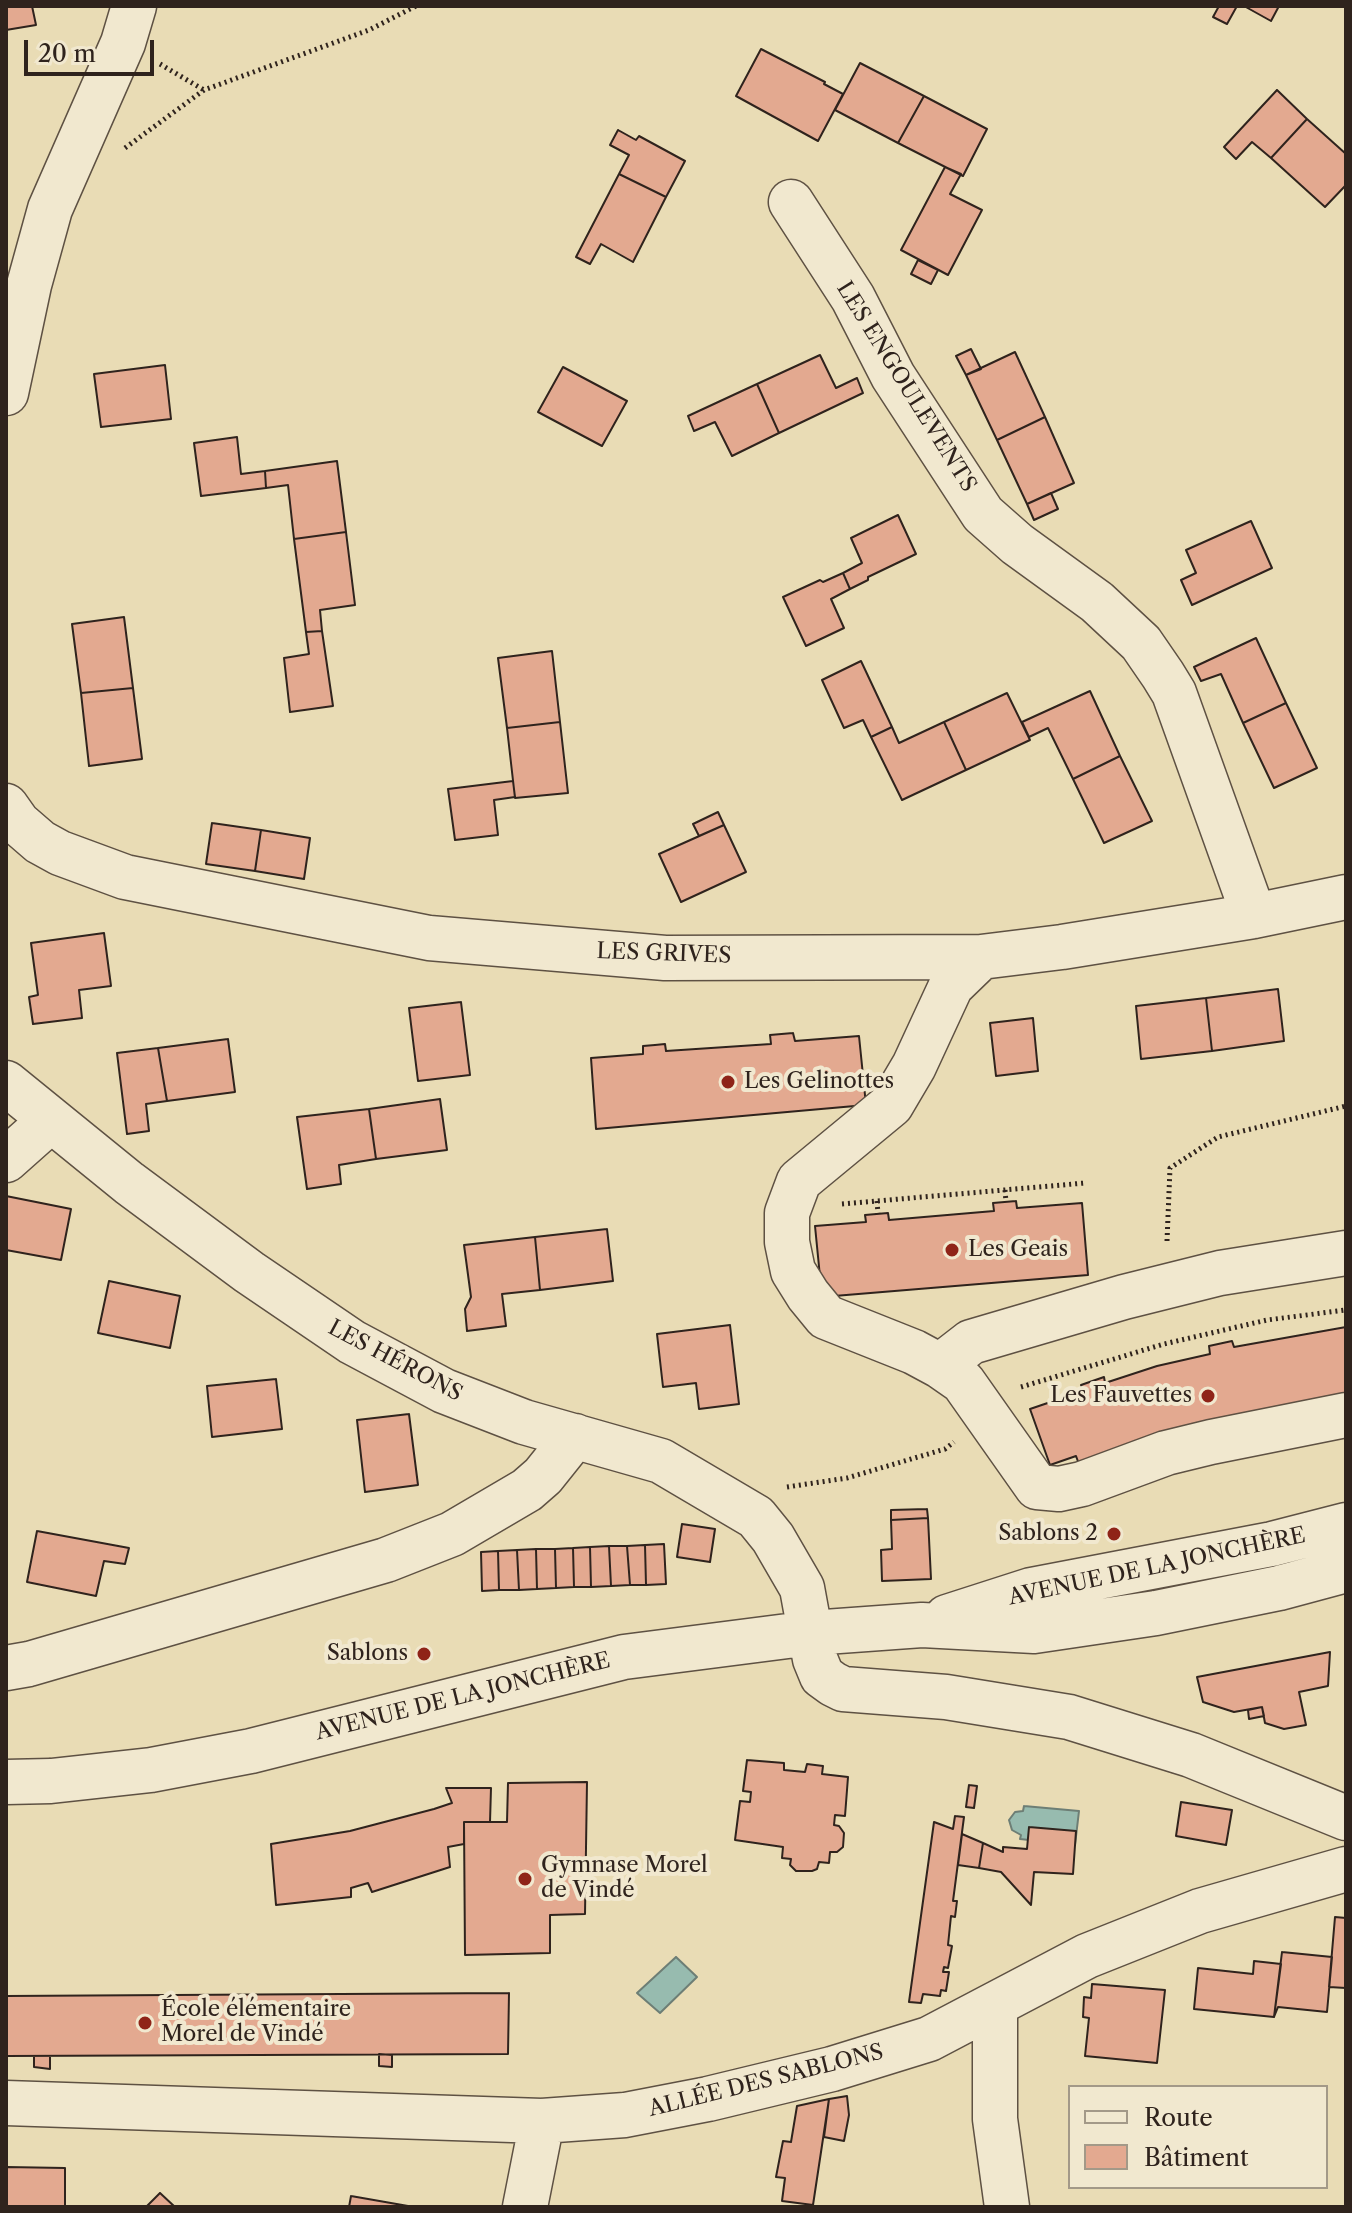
<!DOCTYPE html>
<meta charset="utf-8">
<style>
body{margin:0}
#map{position:relative;width:1352px;height:2213px;overflow:hidden;background:#e9dcb5;font-family:"Libre Caslon Text",serif}
canvas{display:block}
.frame{position:absolute;inset:0;border:8px solid #2f231d;pointer-events:none}
.legend{position:absolute;left:1068px;top:2085px;width:260px;height:104px;box-sizing:border-box;background:#f1e8cf;border:2px solid #a39988;margin:0;padding:10px 14px;list-style:none;font-size:24px;color:#2f231d}
.legend li{display:flex;align-items:center;gap:16px;height:40px}
.legend b{width:40px;border:2px solid #a39988}
.scale{position:absolute;left:24px;top:40px;width:130px;height:36px;box-sizing:border-box;border:4px solid #2f231d;border-top:0;padding-left:10px;font-size:24px;line-height:28px;white-space:nowrap;color:#2f231d;-webkit-text-stroke:6px #f1e8cf;paint-order:stroke}
</style>
<div id="map">
<canvas width="1352" height="2213"></canvas>
<div class="frame"></div>
<ul class="legend">
<li><b style="height:10px;background:#f1e8cf"></b>Route</li>
<li><b style="height:22px;background:#e3a990"></b>Bâtiment</li>
</ul>
<div class="scale">20 m</div>
</div>
<script>
const ctx = document.querySelector('canvas').getContext('2d');
ctx.lineJoin = 'round';
function fillPath(path, color) { ctx.fillStyle = color; ctx.fill(path, 'evenodd'); }
const shape = rows => new Path2D(rows.map(r => 'M' + r).join(''));
function stroke(path, color, width, dash) { ctx.strokeStyle = color; ctx.lineWidth = width; ctx.lineCap = dash ? 'butt' : 'round'; ctx.setLineDash(dash || []); ctx.stroke(path); }
function drawText(font, color, halo, rows, align = 'center') {
  ctx.font = font + ' "Libre Caslon Text",serif'; ctx.lineWidth = 8; ctx.setLineDash([]); ctx.textBaseline = 'middle'; ctx.strokeStyle = halo; ctx.fillStyle = color; for (const [text, x, y, turn = 0] of rows) {
    ctx.save(); ctx.translate(x, y); ctx.rotate((+turn || 0) * Math.PI / 180); ctx.textAlign = isNaN(turn) ? turn : align; if (halo) ctx.strokeText(text, 0, 0); ctx.fillText(text, 0, 0); ctx.restore();
  }
}
const water = shape([
 [1024,1806,1079,1811,1075,1845,1020,1839,1021,1835,1012,1830,1009,1820,1015,1812,1023,1811,1024,1806],
 [676,1957,697,1977,660,2013,637,1993,676,1957]
]);
fillPath(water, '#97bbaf');
stroke(water, '#6d7e75', 2);
const building = shape([
 [6,6,32,6,36,25,6,30,6,6],
 [1219,6,1237,6,1227,24,1213,17,1219,6],
 [1244,6,1279,6,1271,21,1244,6],
 [761,49,825,82,824,84,843,94,818,141,736,96,761,49],
 [860,63,924,96,898,143,835,110,860,63],
 [1277,90,1307,119,1271,158,1252,142,1236,159,1224,147,1277,90],
 [924,96,987,129,963,176,898,143,924,96],
 [1307,119,1346,154,1346,185,1325,207,1271,158,1307,119],
 [618,130,636,140,639,136,685,161,666,197,619,174,629,155,610,145,618,130],
 [945,167,961,174,950,194,982,210,948,275,901,250,945,167],
 [619,174,666,197,633,262,601,244,590,264,576,257,619,174],
 [918,260,938,270,931,284,911,274,918,260],
 [971,349,981,369,966,375,956,356,971,349],
 [1015,352,1045,417,997,440,966,375,1015,352],
 [820,355,836,388,857,378,863,393,779,433,757,384,820,355],
 [165,365,171,419,101,427,94,374,165,365],
 [563,367,627,401,602,446,538,412,563,367],
 [757,384,779,433,732,456,715,422,694,431,688,416,757,384],
 [1045,417,1074,483,1027,504,997,440,1045,417],
 [237,437,241,474,265,471,266,488,201,496,194,443,237,437],
 [337,461,346,532,294,539,288,485,266,488,265,471,337,461],
 [1051,493,1058,509,1034,520,1027,504,1051,493],
 [898,515,916,554,868,577,868,580,850,589,843,573,862,563,851,538,898,515],
 [1251,521,1272,568,1192,605,1181,580,1196,573,1186,550,1251,521],
 [346,532,355,605,320,610,322,631,306,632,294,539,346,532],
 [843,573,850,589,831,599,844,628,806,646,783,597,820,580,823,582,843,573],
 [124,617,133,688,81,693,72,624,124,617],
 [322,631,333,706,290,712,284,658,309,654,306,632,322,631],
 [1256,638,1286,703,1243,723,1221,674,1201,681,1194,667,1256,638],
 [552,651,560,722,507,728,498,658,552,651],
 [861,661,892,727,871,737,863,720,844,728,822,680,861,661],
 [133,688,142,759,89,766,81,693,133,688],
 [1090,691,1120,756,1073,779,1048,728,1029,737,1022,722,1090,691],
 [1007,693,1030,740,966,770,944,722,1007,693],
 [1286,703,1317,768,1274,788,1243,723,1286,703],
 [560,722,568,793,515,798,507,728,560,722],
 [944,722,966,770,902,800,871,737,892,727,899,743,944,722],
 [1120,756,1152,821,1104,843,1073,779,1120,756],
 [513,781,515,797,494,800,498,835,455,840,448,789,513,781],
 [718,812,724,825,699,836,693,824,718,812],
 [212,823,261,830,255,871,206,864,212,823],
 [724,825,746,872,681,902,659,854,724,825],
 [261,830,310,838,304,879,255,871,261,830],
 [104,933,111,986,79,990,82,1018,33,1024,29,997,38,995,31,943,104,933],
 [1278,989,1284,1041,1212,1051,1206,998,1278,989],
 [1206,998,1212,1051,1141,1059,1136,1006,1206,998],
 [461,1002,470,1075,418,1081,409,1008,461,1002],
 [1033,1018,1038,1071,996,1076,990,1023,1033,1018],
 [793,1033,795,1041,859,1036,866,1105,596,1129,591,1058,643,1054,643,1046,655,1045,665,1044,666,1051,771,1044,770,1035,793,1033],
 [228,1039,235,1092,167,1101,158,1048,228,1039],
 [158,1048,167,1101,146,1104,149,1131,127,1134,117,1053,158,1048],
 [440,1099,447,1150,376,1159,369,1109,440,1099],
 [369,1109,376,1159,339,1165,341,1184,307,1189,297,1117,369,1109],
 [6,1196,71,1209,61,1260,6,1250,6,1196],
 [1016,1201,1017,1208,1082,1203,1088,1275,822,1297,815,1226,866,1222,865,1215,888,1213,889,1220,994,1211,993,1203,1016,1201],
 [607,1229,613,1281,540,1290,535,1237,607,1229],
 [535,1237,540,1290,502,1294,506,1326,467,1331,465,1309,471,1297,464,1245,535,1237],
 [109,1281,180,1296,170,1348,98,1333,109,1281],
 [730,1325,739,1404,699,1409,696,1383,663,1387,657,1334,730,1325],
 [1346,1327,1346,1400,1080,1467,1076,1456,1050,1465,1030,1409,1083,1391,1081,1385,1104,1377,1105,1383,1157,1366,1210,1354,1209,1346,1232,1341,1234,1347,1346,1327],
 [276,1379,282,1429,212,1437,207,1386,276,1379],
 [409,1414,418,1485,365,1492,357,1420,409,1414],
 [927,1509,928,1518,891,1520,891,1510,927,1509],
 [928,1518,931,1579,882,1581,881,1550,892,1549,891,1520,928,1518],
 [682,1524,715,1529,710,1562,677,1557,682,1524],
 [37,1531,129,1548,125,1564,104,1561,96,1596,27,1582,37,1531],
 [664,1544,666,1584,646,1585,645,1545,664,1544],
 [645,1545,646,1585,630,1585,627,1546,645,1545],
 [609,1546,611,1586,591,1587,590,1547,609,1546],
 [609,1546,627,1546,630,1585,611,1586,609,1546],
 [590,1547,591,1587,574,1587,573,1548,590,1547],
 [573,1548,574,1587,556,1588,555,1549,573,1548],
 [536,1549,537,1589,519,1590,517,1550,536,1549],
 [536,1549,555,1549,556,1588,537,1589,536,1549],
 [517,1550,519,1590,499,1590,498,1551,517,1550],
 [498,1551,499,1590,482,1591,481,1552,498,1551],
 [1330,1652,1328,1686,1299,1692,1306,1725,1284,1729,1265,1723,1262,1707,1234,1712,1203,1702,1197,1677,1330,1652],
 [1262,1707,1264,1716,1249,1719,1248,1710,1262,1707],
 [747,1760,784,1763,784,1770,805,1772,807,1764,823,1766,822,1774,848,1777,845,1816,835,1815,834,1825,839,1826,844,1833,843,1847,837,1852,830,1852,829,1863,819,1862,817,1869,812,1871,796,1871,790,1865,791,1859,782,1858,783,1847,735,1840,740,1801,750,1802,751,1792,743,1791,747,1760],
 [587,1782,585,1914,550,1915,550,1953,465,1955,464,1822,507,1822,508,1783,587,1782],
 [969,1785,977,1786,974,1808,966,1807,969,1785],
 [446,1788,491,1788,490,1822,464,1822,464,1844,448,1847,450,1867,372,1892,368,1883,351,1888,351,1897,276,1905,271,1844,350,1831,434,1809,452,1803,446,1788],
 [1181,1802,1232,1810,1226,1845,1176,1836,1181,1802],
 [955,1816,964,1817,953,1901,957,1901,955,1917,951,1916,948,1945,952,1946,948,1968,944,1967,943,1972,949,1972,946,1991,941,1990,940,1996,923,1994,921,2003,909,2002,934,1822,953,1829,955,1816],
 [1029,1827,1076,1831,1073,1874,1034,1872,1031,1905,1001,1872,979,1868,983,1843,1003,1852,1003,1847,1027,1849,1029,1827],
 [962,1834,983,1843,979,1868,958,1865,962,1834],
 [1335,1917,1346,1918,1346,1988,1329,1987,1335,1917],
 [1282,1952,1332,1957,1327,2012,1278,2007,1274,2017,1282,1952],
 [1254,1961,1281,1964,1274,2017,1194,2009,1198,1968,1253,1974,1254,1961],
 [1092,1984,1165,1990,1157,2063,1085,2056,1089,2018,1083,2017,1084,1997,1091,1998,1092,1984],
 [509,1993,508,2054,6,2056,6,1996,509,1993],
 [379,2054,392,2055,392,2067,379,2066,379,2054],
 [34,2056,50,2056,50,2069,34,2067,34,2056],
 [847,2096,849,2115,844,2141,824,2137,829,2099,847,2096],
 [829,2099,813,2205,782,2201,785,2178,776,2177,783,2141,791,2142,797,2106,829,2099],
 [6,2167,65,2168,65,2207,6,2207,6,2167],
 [160,2193,175,2207,146,2207,160,2193],
 [351,2196,408,2206,408,2207,349,2207,351,2196]
]);
fillPath(building, '#e3a990');
stroke(building, '#2f231d', 2);
const minor = shape([
 [791,202,853,298,893,376,983,514,1017,544,1097,602,1141,643,1163,675,1174,693,1254,916],
 [6,393,29,285,50,209,123,43,134,6],
 [6,806,18,823,40,842,60,853,125,877,429,938,665,958,981,957,1062,947,1254,916,1346,897],
 [981,957,951,986,914,1066,891,1105,799,1181,787,1213,787,1242,793,1271,808,1295,826,1317,914,1352,940,1366,963,1382,1037,1487,1059,1489,1082,1484,1166,1453,1211,1442,1346,1415],
 [6,1083,129,1183,249,1272,352,1342,444,1391,524,1422,661,1461,756,1517,773,1538,802,1588,815,1659,822,1676,833,1684,843,1689,946,1697,1069,1717,1191,1755,1346,1818],
 [6,1160,51,1120],
 [940,1366,971,1342,1124,1297,1220,1273,1346,1253],
 [947,1617,1031,1590,1272,1544,1346,1525],
 [6,1668,29,1664,386,1560,452,1534,527,1490,543,1476,575,1436],
 [6,1782,51,1781,151,1770,251,1751,624,1657,811,1633,922,1625,1034,1631,1156,1613,1279,1588,1346,1570],
 [995,2006,995,2119,1007,2207],
 [6,2103,542,2121,625,2115,708,2099,832,2069,929,2039,1087,1956,1200,1911,1346,1869],
 [525,2207,542,2121]
]);
stroke(minor, '#5e5143', 47);
stroke(shape([
 [160,64,204,90],
 [125,148,204,90,369,30,416,6],
 [1005,1190,1006,1202],
 [877,1201,878,1214],
 [842,1204,1085,1183],
 [1167,1241,1170,1168,1218,1137,1346,1106],
 [1021,1387,1164,1344,1267,1320,1346,1310],
 [787,1487,847,1478,945,1449,954,1442]
]), '#2f231d', 5, [2, 4]);
stroke(minor, '#f1e8cf', 44);
for (const [x, y, r, color] of [
 [728,1082,8,"#8f2418"],
 [952,1250,8,"#8f2418"],
 [1208,1396,8,"#8f2418"],
 [1114,1534,8,"#8f2418"],
 [424,1654,8,"#8f2418"],
 [525,1879,8,"#8f2418"],
 [145,2023,8,"#8f2418"]
]) { const dot = new Path2D(); dot.arc(x, y, r, 0, 2 * Math.PI); ctx.fillStyle = color; ctx.fill(dot); stroke(dot, '#f1e8cf', 3); }
drawText('22px', '#2f231d', '#f1e8cf', [
 ["LES ENGOULEVENTS",906,387,58],
 ["LES GRIVES",664,954,2],
 ["LES HÉRONS",395,1361,28],
 ["AVENUE DE LA JONCHÈRE",1157,1567,-12],
 ["AVENUE DE LA JONCHÈRE",463,1697,-14],
 ["ALLÉE DES SABLONS",766,2081,-14]
]);
drawText('22px', '#2f231d', '#f1e8cf', [
 ["Les Gelinottes",744,1082],
 ["Les Geais",968,1250],
 ["Les Fauvettes",1192,1396,"right"],
 ["Sablons 2",1098,1534,"right"],
 ["Sablons",408,1654,"right"],
 ["Gymnase Morel",541,1866],
 ["de Vindé",541,1891],
 ["École élémentaire",161,2010],
 ["Morel de Vindé",161,2035]
], 'left');
</script>
